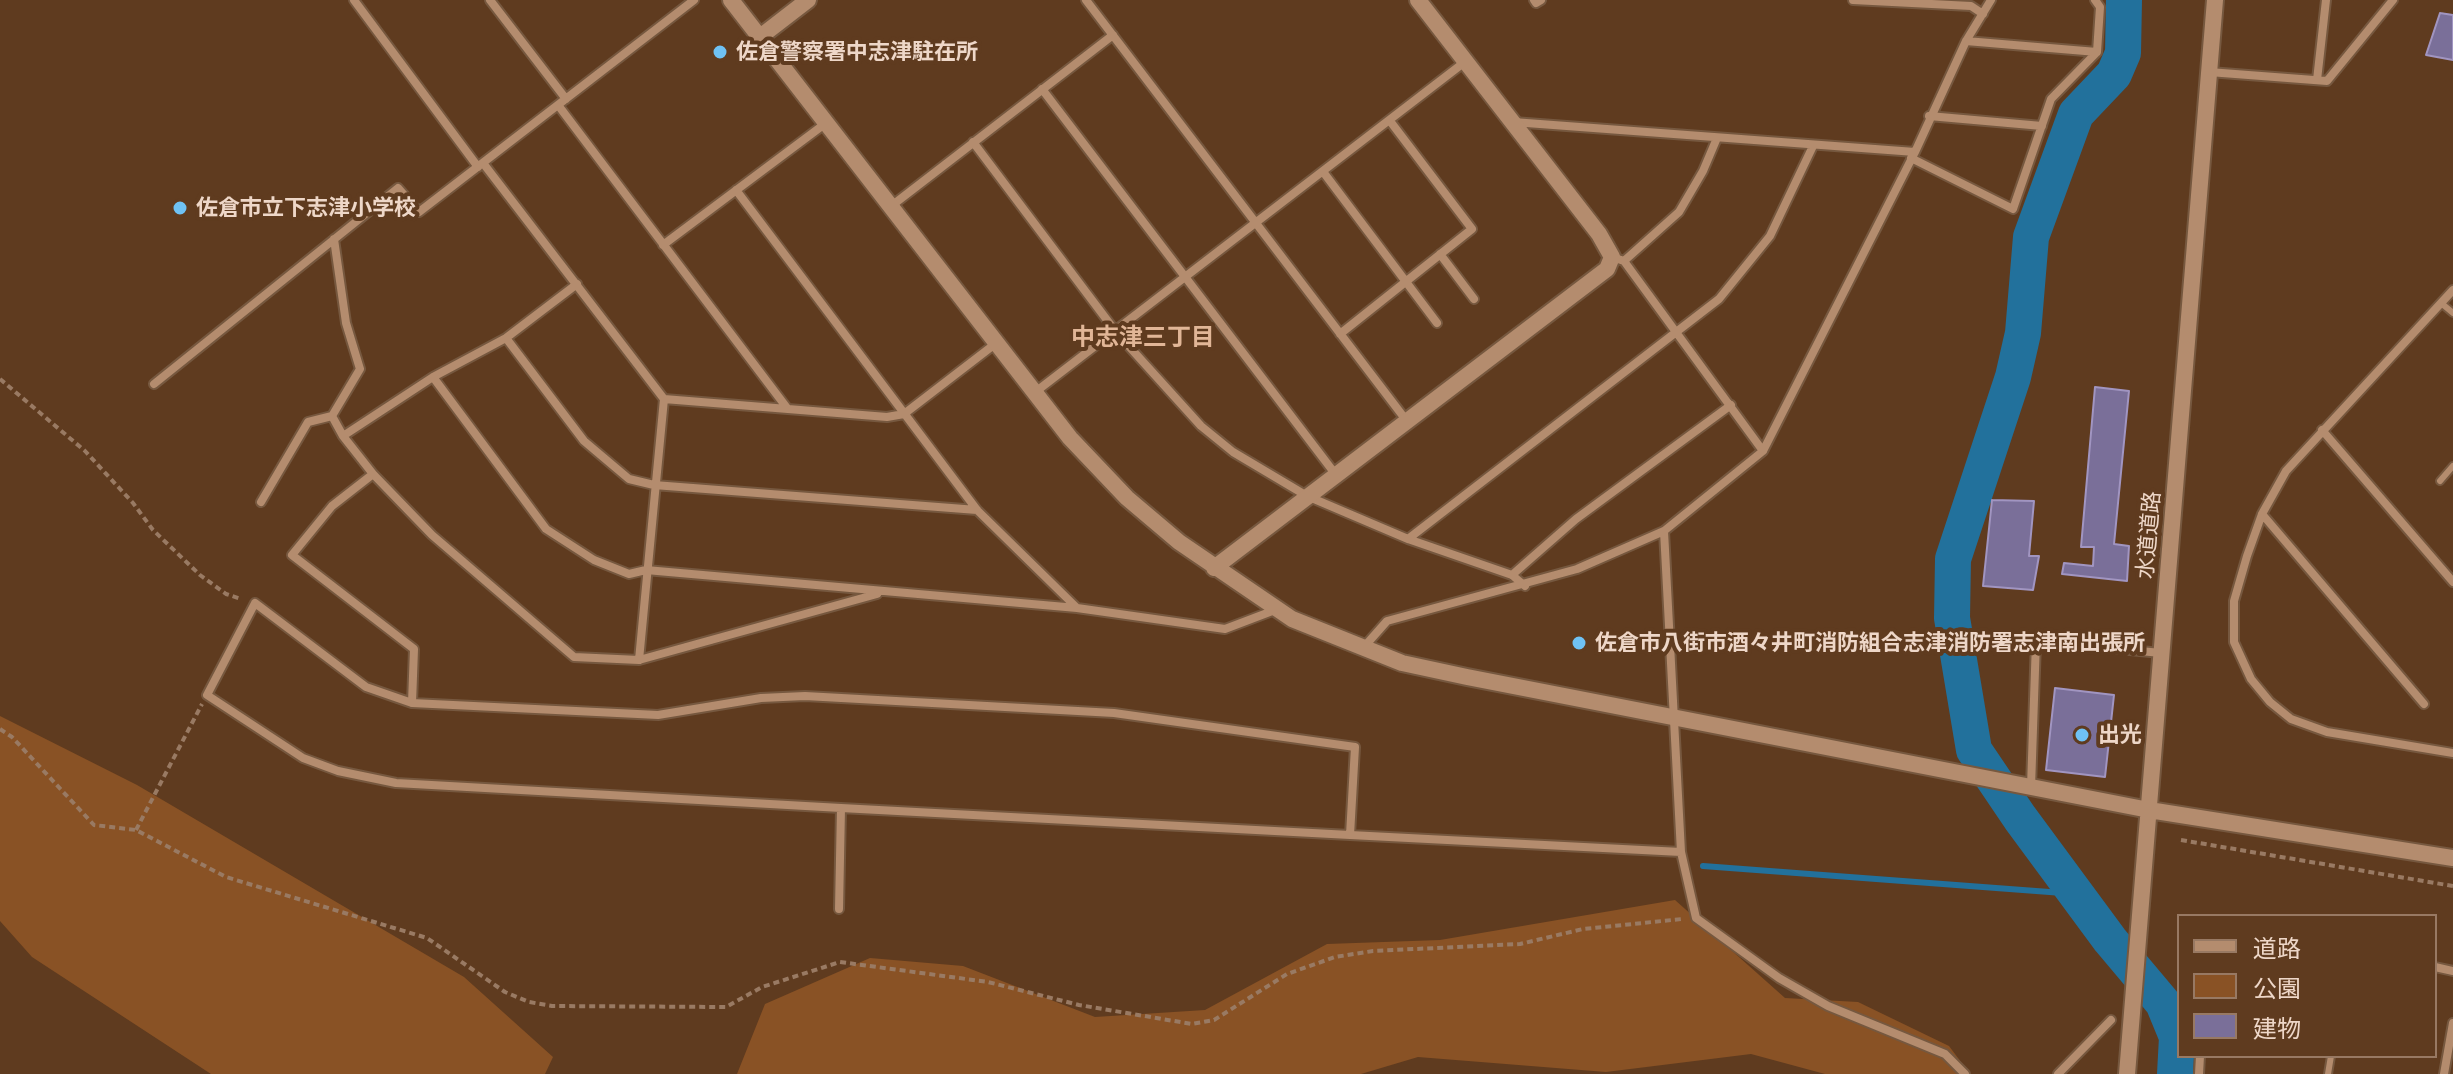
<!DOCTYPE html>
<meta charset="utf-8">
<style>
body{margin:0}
#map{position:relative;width:2453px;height:1074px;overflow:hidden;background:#5f3b1f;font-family:"Asap Condensed","Noto Sans JP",sans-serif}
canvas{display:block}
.legend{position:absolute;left:2177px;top:914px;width:260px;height:144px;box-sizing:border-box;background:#5f3b1f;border:2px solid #987963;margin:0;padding:10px 14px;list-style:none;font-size:24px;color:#eed7c8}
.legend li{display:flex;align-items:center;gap:16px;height:40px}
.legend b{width:40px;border:2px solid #987963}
</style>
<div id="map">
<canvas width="2453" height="1074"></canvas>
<ul class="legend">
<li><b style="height:10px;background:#b48c6e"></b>道路</li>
<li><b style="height:22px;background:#895225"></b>公園</li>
<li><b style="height:22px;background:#7a6f99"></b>建物</li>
</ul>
</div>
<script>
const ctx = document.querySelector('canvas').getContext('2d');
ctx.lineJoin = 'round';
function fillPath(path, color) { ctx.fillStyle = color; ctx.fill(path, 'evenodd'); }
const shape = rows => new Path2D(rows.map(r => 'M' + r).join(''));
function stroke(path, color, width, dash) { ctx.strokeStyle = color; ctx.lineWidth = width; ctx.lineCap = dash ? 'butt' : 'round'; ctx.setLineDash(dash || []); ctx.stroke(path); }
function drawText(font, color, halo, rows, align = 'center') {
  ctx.font = font + ' "Asap Condensed","Noto Sans JP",sans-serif'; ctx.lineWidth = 8; ctx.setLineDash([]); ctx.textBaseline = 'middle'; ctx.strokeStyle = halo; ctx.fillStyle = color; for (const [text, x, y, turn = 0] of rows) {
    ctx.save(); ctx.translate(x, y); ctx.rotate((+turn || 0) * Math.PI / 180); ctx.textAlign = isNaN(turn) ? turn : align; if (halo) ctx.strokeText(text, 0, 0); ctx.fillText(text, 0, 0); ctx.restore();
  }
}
fillPath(shape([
 [0,716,137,785,464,977,553,1057,545,1074,211,1074,32,957,0,921],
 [1675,900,1785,998,1858,1002,1949,1046,1970,1074,1825,1074,1751,1054,1606,1072,1418,1057,1361,1074,737,1074,765,1004,870,958,963,966,1095,1017,1205,1010,1327,944,1440,940]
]), '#895225');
stroke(shape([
 [1703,866,2076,894]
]), '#22719c', 6);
stroke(shape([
 [2124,0,2123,53,2114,74,2076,114,2031,237,2023,333,2013,377,1953,559,1952,618,1974,750,2020,818,2110,940,2163,1003,2177,1037,2175,1074]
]), '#22719c', 36);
const building = shape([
 [2440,13,2453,15,2453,60,2426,55,2440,13],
 [2095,387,2129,391,2114,544,2129,546,2127,581,2062,574,2064,563,2093,566,2094,547,2081,547,2095,387],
 [1992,500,2034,501,2029,556,2039,556,2033,590,1983,586,1992,500],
 [2055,688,2114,695,2105,777,2046,770,2055,688]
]);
fillPath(building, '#7a6f99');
stroke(building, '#a195c1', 2);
const lane = shape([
 [2441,303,2453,313],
 [2440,481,2453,466],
 [2328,1074,2331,1056]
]);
const street = shape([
 [354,0,478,167],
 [490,0,566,99],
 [1086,0,1406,420],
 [1534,0,1536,3,1541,0],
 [1853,0,1971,6,1983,14],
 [1966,41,2097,52],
 [2209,72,2327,81,2393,0],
 [2317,80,2326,0],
 [1042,89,1336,475],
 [558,105,787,408],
 [1929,116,2042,126],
 [1513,122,1915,152],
 [973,142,1116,332,1201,426,1233,452,1307,496,1408,539,1512,575,1525,586],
 [1911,158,2013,209,2051,99,2097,52,2100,7,2095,0],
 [483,163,664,399,639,660],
 [1324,173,1437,323],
 [736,190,977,510,1076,607],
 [890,207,1113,35],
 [663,245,826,123],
 [1440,254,1474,299],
 [1612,257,1624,261,1763,451],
 [1624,261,1679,212,1703,171,1717,138],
 [577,284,506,338,433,377,343,436,373,474,432,535,574,657,639,660,877,594],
 [2453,290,2286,471,2262,514,2247,556,2234,601,2234,642,2251,679,2270,702,2291,719,2327,732,2453,753],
 [1340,334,1472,229,1390,121],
 [506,338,584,441,629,479,654,485,977,510],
 [433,377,546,529,594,560,629,574,646,570,1077,608,1225,629,1275,610],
 [154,384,398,188,419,212,694,0],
 [1034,393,1466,61],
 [664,399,887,417,904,414,995,344],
 [332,416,343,436],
 [2322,430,2453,582],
 [373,474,332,506,292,555,414,649,412,703],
 [261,502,308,422,332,416,360,369,346,323,334,239],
 [2262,514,2424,704],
 [1408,539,1719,299,1770,236,1813,146],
 [1512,575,1576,519,1731,405],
 [1364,647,1387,621,1577,569,1664,531,1763,451,1915,152,1966,41,1991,0],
 [2031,787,2036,641,2161,653],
 [1350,835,1355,747,1114,713,805,696,761,698,658,715,412,703,366,687,255,603,207,695,303,758,338,771,396,783,841,808,1350,835,1681,852,1664,531],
 [1681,852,1696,918,1779,978,1828,1006,1945,1054,1965,1074],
 [839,909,841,808],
 [2435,967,2453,971],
 [2058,1074,2111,1020],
 [2199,1074,2200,1056],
 [2444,1074,2453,1023]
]);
const secondary = shape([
 [731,0,1070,438,1127,498,1179,542,1292,619,1402,663,1467,677,2149,810,2453,858],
 [760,37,808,0],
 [1214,568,1607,269,1612,257,1599,234,1418,0],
 [2127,1074,2215,0]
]);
stroke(lane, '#76583f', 10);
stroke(street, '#76583f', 12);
stroke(secondary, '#76583f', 20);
stroke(shape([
 [0,379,85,451,133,503,153,530,200,575,226,594,241,599],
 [0,729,12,737,94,825,136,830,226,877,427,938,505,992,529,1002,552,1006,726,1007,762,987,840,962,988,982,1079,1005,1192,1024,1214,1020,1287,974,1335,957,1373,951,1520,944,1583,929,1682,919],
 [136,830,202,704],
 [2181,840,2453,886]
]), '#997a63', 4, [6, 4]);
stroke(lane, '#b48c6e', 6);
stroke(street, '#b48c6e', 8);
stroke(secondary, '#b48c6e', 16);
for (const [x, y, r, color] of [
 [720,52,8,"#6fc2f4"],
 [180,208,8,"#6fc2f4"],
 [1579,643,8,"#6fc2f4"],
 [2082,735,8,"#6fc2f4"]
]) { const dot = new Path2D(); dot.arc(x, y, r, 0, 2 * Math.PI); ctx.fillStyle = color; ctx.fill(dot); stroke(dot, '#5f3b1f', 3); }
drawText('bold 22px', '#eed7c8', '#5f3b1f', [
 ["佐倉警察署中志津駐在所",736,52],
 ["佐倉市立下志津小学校",196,208],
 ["佐倉市八街市酒々井町消防組合志津消防署志津南出張所",1595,643],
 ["出光",2098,735]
], 'left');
drawText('22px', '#eed7c8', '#5f3b1f', [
 ["水道道路",2149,535,-85]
]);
drawText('bold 24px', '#e1b697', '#5f3b1f', [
 ["中志津三丁目",1143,337]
]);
</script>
